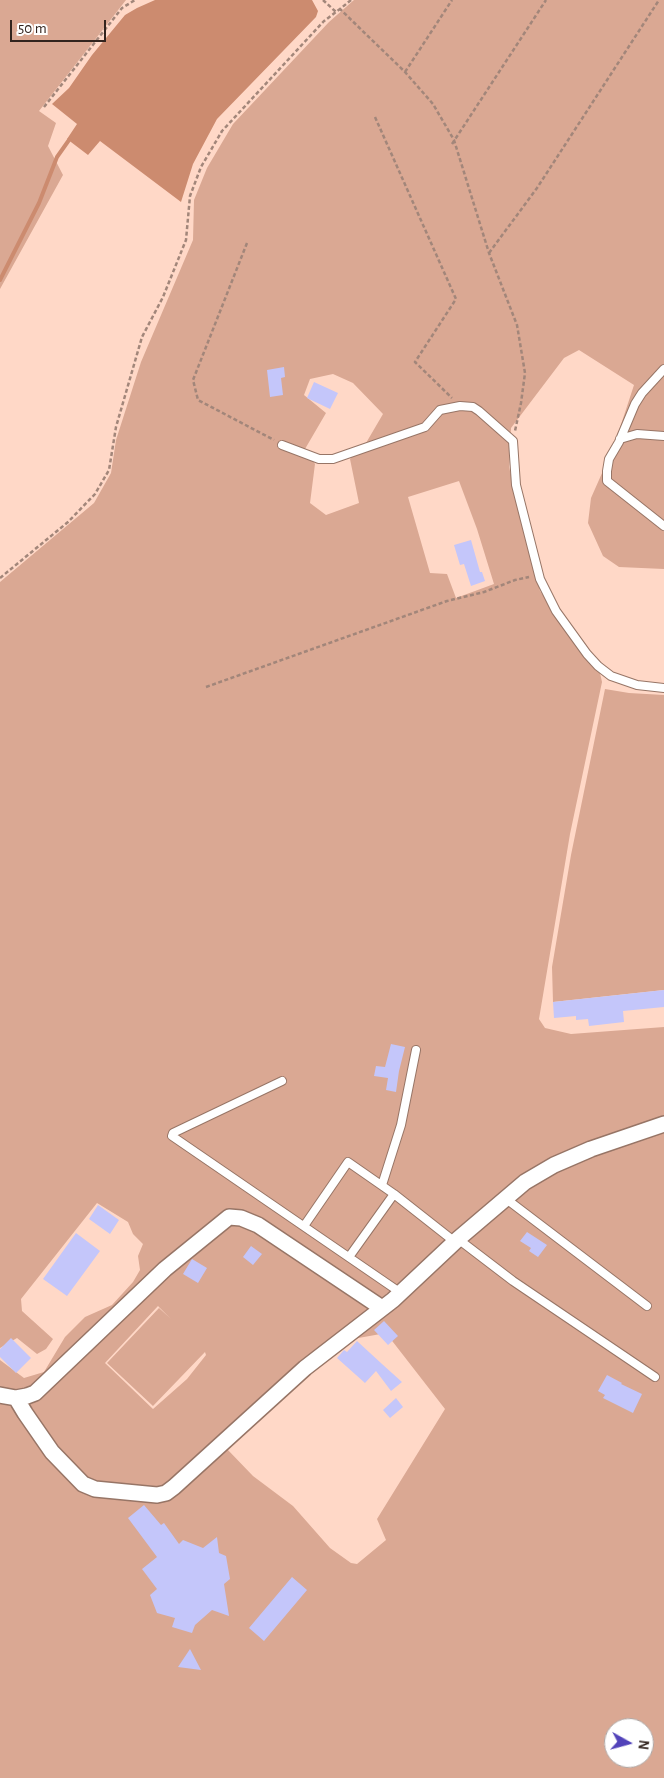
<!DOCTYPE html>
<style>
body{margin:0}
#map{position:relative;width:664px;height:1778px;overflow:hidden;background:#ffd8c7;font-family:"Alegreya Sans",sans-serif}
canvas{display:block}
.north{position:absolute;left:604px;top:1718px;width:50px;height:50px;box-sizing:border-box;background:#fff;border:1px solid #ada7a5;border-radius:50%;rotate:97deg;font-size:14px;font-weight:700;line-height:20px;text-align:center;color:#32241e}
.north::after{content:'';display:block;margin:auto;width:18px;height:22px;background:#5243ba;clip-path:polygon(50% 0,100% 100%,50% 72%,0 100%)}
.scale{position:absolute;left:10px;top:20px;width:96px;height:22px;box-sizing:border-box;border:2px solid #32241e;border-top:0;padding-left:6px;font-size:15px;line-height:18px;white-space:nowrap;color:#32241e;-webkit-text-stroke:4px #fff;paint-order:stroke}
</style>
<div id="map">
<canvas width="664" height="1778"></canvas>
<div class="north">N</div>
<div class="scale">50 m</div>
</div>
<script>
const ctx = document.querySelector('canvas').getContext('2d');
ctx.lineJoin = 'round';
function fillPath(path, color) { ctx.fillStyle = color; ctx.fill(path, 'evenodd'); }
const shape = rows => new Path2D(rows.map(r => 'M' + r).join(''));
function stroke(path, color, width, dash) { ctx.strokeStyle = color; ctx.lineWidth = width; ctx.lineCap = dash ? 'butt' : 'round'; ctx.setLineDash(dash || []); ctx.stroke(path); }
fillPath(shape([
 [0,0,126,0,39,111,56,123,48,146,63,175,0,289],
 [354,0,664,0,664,569,619,567,603,556,588,523,591,498,614,446,634,385,579,350,564,358,511,428,509,467,540,591,580,650,600,673,602,682,570,834,539,1019,545,1028,571,1034,664,1027,664,1778,0,1778,0,1360,24,1378,44,1372,65,1337,85,1317,112,1305,133,1282,140,1270,138,1256,143,1244,133,1234,128,1222,97,1203,21,1299,22,1311,53,1339,46,1349,37,1354,17,1338,0,1348,0,582,94,503,111,473,116,440,141,362,193,240,194,200,207,168,233,124,329,22],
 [333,374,353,383,383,414,366,443,350,459,359,503,326,515,310,503,315,464,305,449,326,413,304,395,310,379],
 [459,481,477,529,494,584,456,598,447,574,430,573,408,497],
 [158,1306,171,1319,159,1308,107,1363,153,1406,205,1352,206,1355,187,1379,153,1409,105,1363],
 [386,1333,445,1409,377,1519,386,1540,357,1564,351,1563,330,1548,293,1506,253,1476,227,1449,318,1366,353,1339],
 [614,1728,644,1728,644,1758,614,1758],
 [605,689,629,693,664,695,664,990,553,1002,552,967,571,855]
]), '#daa893');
fillPath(shape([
 [155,0,312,0,318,11,316,17,217,119,193,164,181,202,100,141,88,155,67,139,77,124,52,104,69,88,92,55,125,15,137,8]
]), '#cc8b6f');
stroke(shape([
 [0,280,39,203,57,157,69,140]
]), '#cc8b6f', 4);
fillPath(shape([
 [284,367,285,377,281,378,283,395,270,397,267,370],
 [314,382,338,393,330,409,307,398],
 [471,540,480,572,482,572,485,581,471,586,464,564,460,565,454,545],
 [664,990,664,1007,623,1011,624,1022,589,1026,588,1019,576,1020,576,1016,554,1018,553,1002],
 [391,1044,405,1047,399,1071,396,1092,386,1090,388,1078,374,1076,376,1066,385,1067],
 [98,1205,119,1220,110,1234,89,1219],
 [527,1232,547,1245,538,1257,529,1251,531,1248,520,1241],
 [76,1233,100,1251,67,1296,43,1279],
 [251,1246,262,1254,253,1265,243,1257],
 [192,1259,207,1268,198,1283,183,1274],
 [384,1321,398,1336,388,1345,374,1330],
 [11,1338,31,1358,16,1373,0,1357,0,1349],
 [357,1341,382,1364,402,1382,391,1391,376,1371,365,1383,337,1358,344,1350,347,1352],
 [607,1375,622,1383,621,1384,642,1394,633,1413,603,1398,605,1395,598,1391],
 [396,1398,403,1407,390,1418,383,1410],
 [144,1505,161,1525,164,1523,179,1544,183,1540,203,1548,217,1537,219,1553,226,1556,230,1579,224,1584,229,1616,212,1610,195,1625,192,1633,172,1627,175,1618,157,1613,150,1595,157,1589,142,1569,157,1557,128,1518],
 [292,1577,307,1590,264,1641,249,1628],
 [190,1649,201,1670,178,1667]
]), '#c4c6fa');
const lane = shape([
 [664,369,642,393,635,404,619,442,609,459,607,471,607,481,664,526],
 [620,439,637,434,664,436],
 [282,445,319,459,333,459,425,427,440,410,460,406,473,407,479,411,513,441,516,485,540,579,556,611,587,654,598,666,611,676,637,685,664,688],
 [282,1081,173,1133,172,1136,401,1293],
 [382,1185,401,1125,416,1050],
 [505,1198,647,1306],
 [304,1226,348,1162,394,1194,455,1242],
 [458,1239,513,1281,655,1377],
 [349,1257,394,1194]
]);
const street = shape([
 [0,1395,16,1398,27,1396,35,1393,165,1269,229,1217,241,1218,258,1225,382,1308],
 [16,1398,25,1413,52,1452,83,1484,95,1489,157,1495,166,1493,174,1487,305,1368,393,1300,458,1239,525,1182,554,1165,591,1149,664,1124]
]);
stroke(lane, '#977566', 10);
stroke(street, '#977566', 18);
stroke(shape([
 [323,0,336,12],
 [351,0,340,9,405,72,433,104,454,140,489,253,517,325,525,373,521,403,515,431],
 [405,72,452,0],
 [44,107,122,8,135,0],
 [375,117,456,299,415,362,452,398],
 [452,144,546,0],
 [247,243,193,380,198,400,274,440],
 [489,253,537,188,659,0],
 [0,578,68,522,95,494,109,470,116,427,142,337,163,297,186,240,190,196,201,167,222,131,324,21,340,9],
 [206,687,447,601,484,592,515,580,529,577]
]), '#a2867a', 2.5, [4, 2.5]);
stroke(lane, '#fff', 8);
stroke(street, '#fff', 15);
</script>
